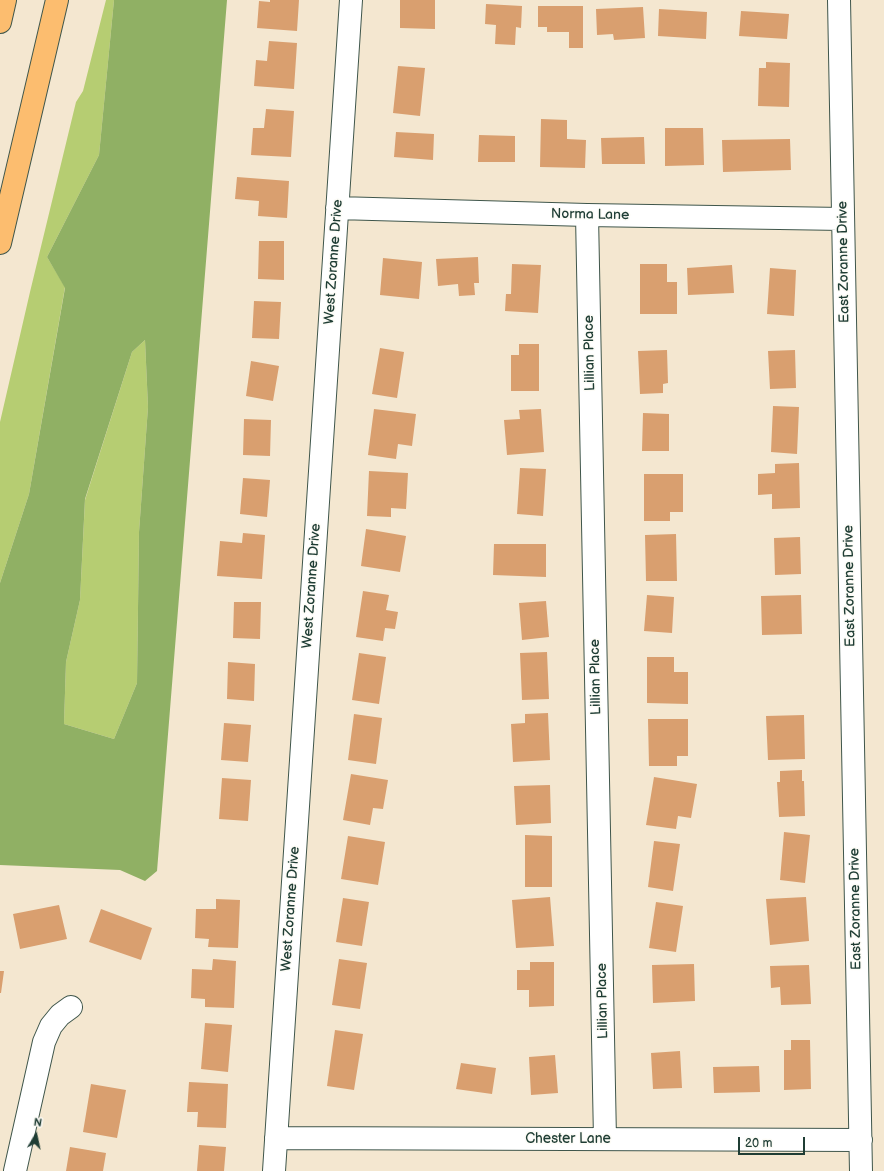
<!DOCTYPE html>
<style>
body{margin:0}
#map{position:relative;width:884px;height:1171px;overflow:hidden;background:#f4e7d0;font-family:"Balsamiq Sans",sans-serif}
canvas{display:block}
.north{position:absolute;left:16px;top:1115px;width:40px;height:40px;-webkit-text-stroke:3px #fdfcf7;paint-order:stroke;rotate:9deg;font-size:11px;font-weight:700;line-height:16px;text-align:center;color:#1f3d34}
.north::after{content:'';display:block;margin:auto;width:14px;height:18px;background:#1f3d34;clip-path:polygon(50% 0,100% 100%,50% 72%,0 100%)}
.scale{position:absolute;left:738px;top:1137px;width:67px;height:18px;box-sizing:border-box;border:2px solid #1f3d34;border-top:0;padding-left:5px;font-size:12px;line-height:14px;white-space:nowrap;color:#1f3d34;-webkit-text-stroke:3px #fdfcf7;paint-order:stroke}
</style>
<div id="map">
<canvas width="884" height="1171"></canvas>
<div class="north">N</div>
<div class="scale">20 m</div>
</div>
<script>
const ctx = document.querySelector('canvas').getContext('2d');
ctx.lineJoin = 'round';
function fillPath(path, color) { ctx.fillStyle = color; ctx.fill(path, 'evenodd'); }
const shape = rows => new Path2D(rows.map(r => 'M' + r).join(''));
function stroke(path, color, width, dash) { ctx.strokeStyle = color; ctx.lineWidth = width; ctx.lineCap = dash ? 'butt' : 'round'; ctx.setLineDash(dash || []); ctx.stroke(path); }
function drawText(font, color, halo, rows, align = 'center') {
  ctx.font = font + ' "Balsamiq Sans",sans-serif'; ctx.lineWidth = 3; ctx.setLineDash([]); ctx.textBaseline = 'middle'; ctx.strokeStyle = halo; ctx.fillStyle = color; for (const [text, x, y, turn = 0] of rows) {
    ctx.save(); ctx.translate(x, y); ctx.rotate((+turn || 0) * Math.PI / 180); ctx.textAlign = isNaN(turn) ? turn : align; if (halo) ctx.strokeText(text, 0, 0); ctx.fillText(text, 0, 0); ctx.restore();
  }
}
fillPath(shape([
 [106,0,114,0,99,155,47,257,65,287,29,494,0,583,0,422,30,292,76,102,83,91],
 [145,340,148,407,139,532,137,683,114,739,64,724,66,662,80,600,85,500,132,352]
]), '#b6cd72');
fillPath(shape([
 [114,0,227,0,157,871,145,881,120,870,0,865,0,583,29,494,65,288,47,257,99,155],
 [145,340,148,407,139,532,137,683,114,739,64,724,66,662,80,600,85,499,132,352]
]), '#90b064');
fillPath(shape([
 [270,0,299,0,297,31,257,28,259,1,270,2],
 [400,0,435,0,435,29,400,28],
 [486,4,522,6,521,28,516,27,515,45,495,44,496,25,485,24],
 [538,6,583,6,583,48,569,48,569,32,547,32,547,27,538,27],
 [643,7,645,38,614,40,613,34,597,35,596,9],
 [659,9,707,12,706,39,658,36],
 [741,11,789,14,787,39,739,36],
 [269,41,297,43,294,89,254,86,256,60,267,61],
 [766,62,790,63,789,107,758,106,759,68,766,68],
 [398,66,425,68,420,116,393,113],
 [266,109,294,111,291,157,251,155,253,128,264,128],
 [541,119,567,120,567,139,586,140,585,168,540,167],
 [665,128,703,128,704,165,665,166],
 [396,132,434,134,433,160,394,157],
 [479,135,515,136,515,162,478,162],
 [644,137,645,164,602,164,601,138],
 [790,139,791,170,723,172,722,140],
 [237,177,289,181,287,218,258,216,259,201,235,199],
 [259,241,284,241,284,280,258,279],
 [478,257,479,283,474,283,475,295,459,296,458,284,438,286,436,259],
 [383,258,422,262,419,299,380,295],
 [512,264,541,265,538,313,505,311,506,294,511,294],
 [640,264,667,264,667,282,677,282,677,314,640,314],
 [732,265,734,293,688,295,687,268],
 [770,268,796,270,794,316,767,314],
 [254,301,281,302,279,339,252,338],
 [519,344,539,344,539,391,511,391,511,355,519,355],
 [380,348,404,352,397,398,372,394],
 [667,350,668,383,663,384,663,393,640,394,638,351],
 [795,350,796,388,770,389,768,351],
 [251,361,279,366,273,401,246,396],
 [773,406,799,407,797,454,771,452],
 [374,409,416,414,412,446,398,444,396,459,368,455],
 [541,409,544,452,507,455,504,420,520,419,519,410],
 [643,413,669,414,669,451,642,451],
 [244,419,271,420,270,456,243,455],
 [799,463,800,508,772,509,772,494,758,495,758,474,775,473,775,464],
 [520,468,546,469,543,516,517,514],
 [369,471,408,473,406,509,391,508,391,517,367,516],
 [644,474,683,474,683,512,670,512,670,521,644,521],
 [243,478,270,480,267,517,240,514],
 [366,529,406,536,400,572,361,566],
 [243,533,265,535,262,579,217,576,220,541,242,543],
 [676,534,677,581,646,581,645,535],
 [800,537,801,574,775,575,774,538],
 [494,544,546,544,546,577,493,575],
 [363,591,389,595,386,610,398,612,395,629,385,628,383,641,356,637],
 [647,595,674,597,672,633,644,631],
 [801,595,802,634,762,635,761,596],
 [546,601,549,637,522,640,519,603],
 [234,602,261,602,260,639,233,638],
 [547,652,549,699,522,700,520,653],
 [359,653,386,657,379,704,352,700],
 [647,657,674,657,674,672,688,672,688,704,647,703],
 [228,662,255,664,254,701,227,699],
 [548,713,550,760,513,762,511,724,525,723,525,714],
 [354,714,382,718,376,764,348,760],
 [804,715,805,759,768,760,766,716],
 [648,719,688,719,688,756,677,756,677,766,649,766],
 [224,723,251,725,248,762,221,760],
 [802,770,802,781,804,781,805,816,779,817,777,782,780,782,780,771],
 [351,774,388,780,383,809,373,808,370,825,343,820],
 [654,777,697,784,691,818,678,816,676,829,646,825],
 [222,778,251,780,248,821,219,819],
 [550,785,551,823,516,825,514,786],
 [784,832,810,835,805,883,780,880],
 [525,835,552,836,552,887,525,887],
 [348,836,385,842,378,885,341,879],
 [654,841,680,844,673,891,648,887],
 [550,897,554,946,516,948,512,900],
 [806,897,809,941,770,945,766,899],
 [343,898,369,902,362,946,336,942],
 [216,899,240,900,238,948,208,947,209,939,195,938,196,909,216,909],
 [656,902,683,906,676,952,649,948],
 [59,905,67,939,20,949,13,914],
 [101,909,152,928,141,960,89,942],
 [213,959,236,961,234,1008,205,1007,205,999,191,998,192,969,212,970],
 [339,959,367,963,360,1009,332,1005],
 [530,962,554,962,554,1006,529,1007,529,990,517,990,517,970,530,970],
 [694,964,695,1001,653,1003,652,965],
 [809,965,811,1004,781,1005,780,987,771,988,770,966],
 [0,971,4,971,1,993,0,993],
 [205,1023,232,1025,228,1072,201,1069],
 [335,1030,363,1034,354,1090,327,1086],
 [791,1040,810,1040,811,1089,784,1090,784,1050,791,1050],
 [680,1051,682,1088,653,1089,651,1053],
 [555,1055,558,1093,531,1095,529,1057],
 [461,1063,496,1068,492,1094,456,1089],
 [759,1066,760,1092,714,1093,713,1067],
 [189,1082,228,1084,226,1128,197,1127,198,1112,187,1112],
 [91,1084,126,1090,117,1138,83,1132],
 [199,1145,226,1147,224,1171,197,1171],
 [70,1147,106,1153,103,1171,66,1171]
]), '#d99f6f');
const minor = shape([
 [839,0,861,1171],
 [337,208,587,215,843,219],
 [587,215,605,1139],
 [276,1138,861,1140],
 [15,1171,44,1042,51,1026,60,1015,71,1007],
 [274,1171,351,0]
]);
const highway = shape([
 [0,22,5,0],
 [0,243,57,0]
]);
stroke(minor, '#3f564b', 24);
stroke(highway, '#3f564b', 24);
stroke(minor, '#fff', 22);
stroke(highway, '#fcbd6f', 22);
drawText('14px', '#1f3d34', '#fdfcf7', [
 ["Norma Lane",590,215,1],
 ["West Zoranne Drive",334,262,-86],
 ["East Zoranne Drive",844,262,-91],
 ["Lillian Place",590,353,-91],
 ["West Zoranne Drive",312,586,-86],
 ["East Zoranne Drive",850,586,-91],
 ["Lillian Place",596,677,-91],
 ["West Zoranne Drive",291,909,-86],
 ["East Zoranne Drive",856,909,-91],
 ["Lillian Place",603,1001,-91],
 ["Chester Lane",568,1139]
]);
</script>
